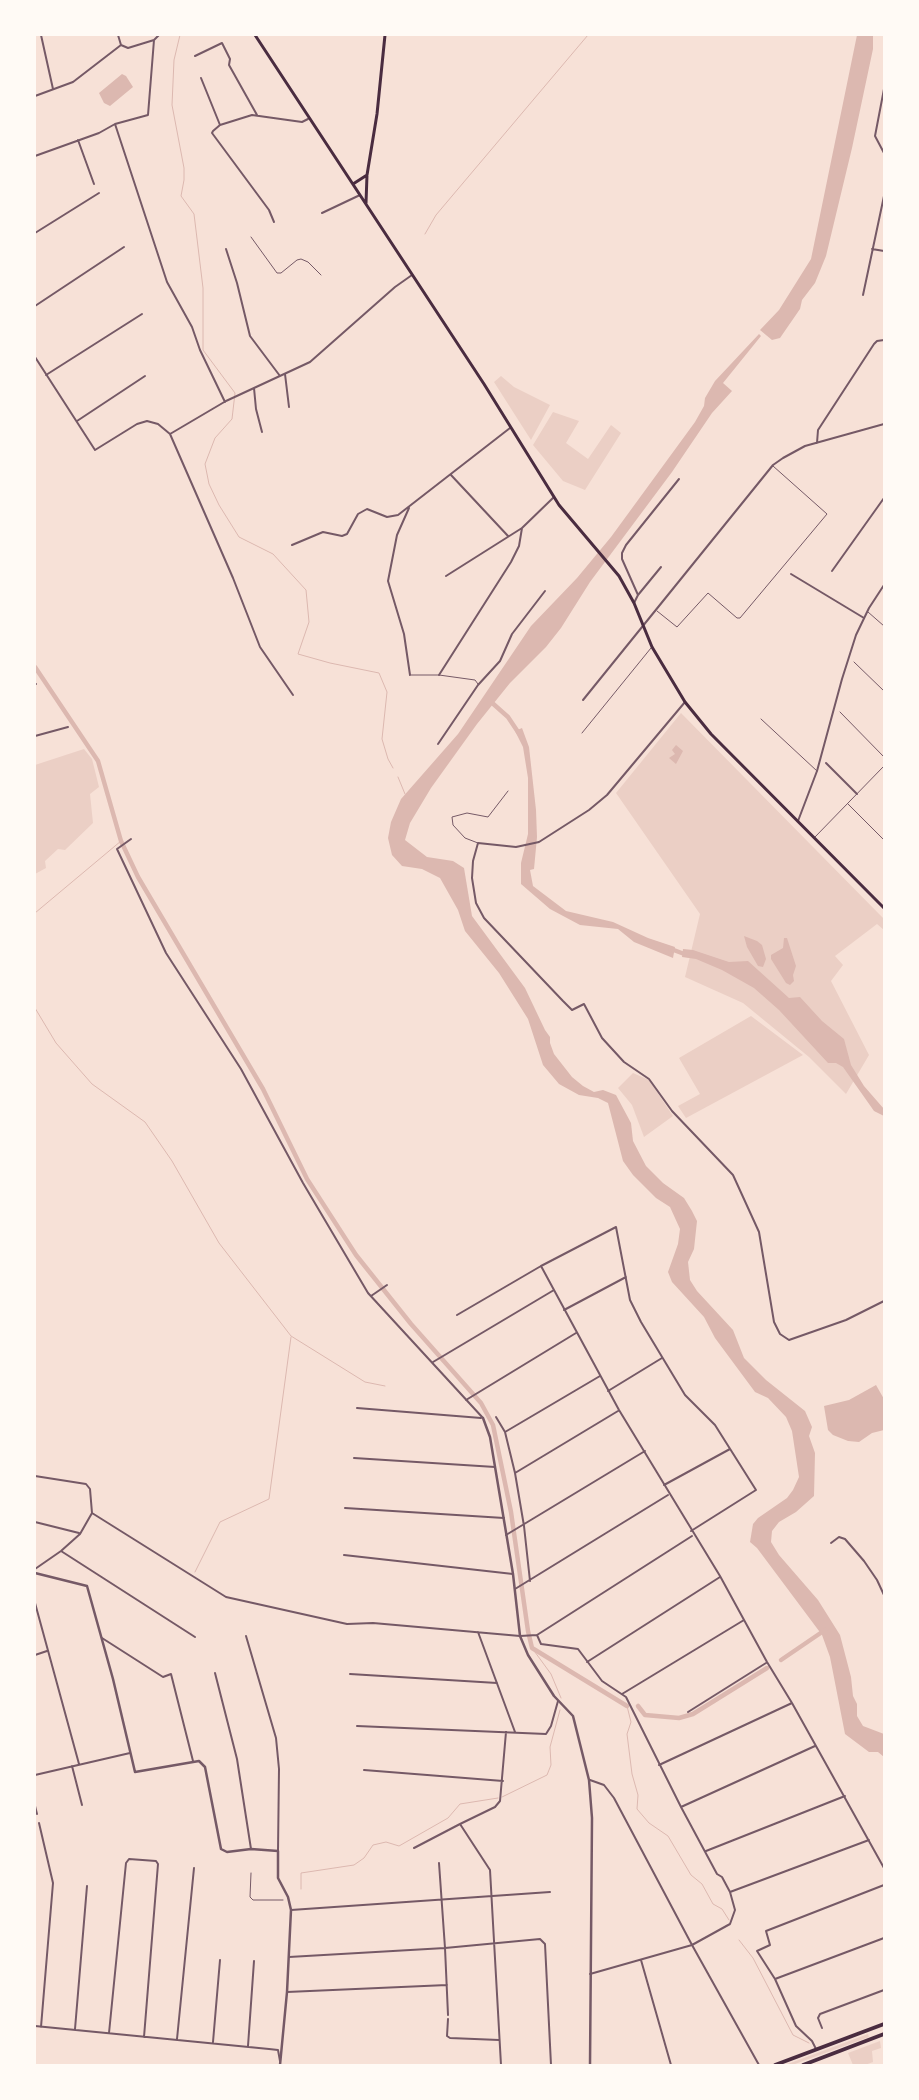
<!DOCTYPE html>
<style>
body{margin:0}
#map{position:relative;width:919px;height:2100px;overflow:hidden;background:#f7e1d7;font-family:Rubik,sans-serif}
canvas{display:block}
.frame{position:absolute;inset:0;border:36px solid #fffaf5;pointer-events:none}
</style>
<div id="map">
<canvas width="919" height="2100"></canvas>
<div class="frame"></div>
</div>
<script>
const ctx = document.querySelector('canvas').getContext('2d');
ctx.lineJoin = 'round';
function fillPath(path, color) { ctx.fillStyle = color; ctx.fill(path, 'evenodd'); }
const shape = rows => new Path2D(rows.map(r => 'M' + r).join(''));
function stroke(path, color, width, dash) { ctx.strokeStyle = color; ctx.lineWidth = width; ctx.lineCap = dash ? 'butt' : 'round'; ctx.setLineDash(dash || []); ctx.stroke(path); }
fillPath(shape([
 [501,376,514,387,550,405,531,440,494,382],
 [553,412,579,421,566,443,588,459,611,425,621,433,585,490,563,481,533,445],
 [681,713,884,919,884,930,877,924,835,956,843,965,831,981,869,1055,846,1094,809,1057,743,1003,685,977,700,914,616,793],
 [84,749,92,759,99,787,90,794,93,823,65,850,58,849,45,861,46,868,35,874,35,765],
 [751,1016,803,1055,686,1118,678,1106,700,1094,679,1058],
 [633,1073,649,1080,673,1116,644,1137,632,1105,618,1088],
 [868,2034,869,2037,795,2064,785,2065],
 [880,2041,881,2048,872,2051,873,2062,865,2065,853,2065,848,2053]
]), '#ebcfc5');
fillPath(shape([
 [857,35,873,35,873,49,852,148,826,256,815,283,802,300,800,309,780,338,772,340,760,330,779,310,811,259],
 [122,74,126,76,133,87,110,106,104,103,99,93],
 [759,334,761,336,723,383,732,391,712,413,672,472,590,582,561,628,546,647,510,683,477,724,431,788,410,823,405,840,427,857,453,861,464,868,472,916,525,988,545,1030,550,1037,550,1043,554,1054,572,1077,583,1086,594,1092,603,1090,616,1095,631,1123,633,1141,646,1166,663,1183,684,1198,692,1211,697,1221,694,1249,688,1262,690,1280,697,1291,733,1330,744,1358,766,1380,805,1411,812,1427,809,1436,815,1453,814,1496,796,1512,779,1522,772,1531,771,1542,779,1555,818,1600,840,1635,851,1677,853,1696,857,1704,857,1716,863,1726,884,1734,884,1757,878,1752,869,1752,845,1734,830,1657,822,1635,757,1548,750,1542,753,1524,758,1518,787,1498,793,1490,799,1477,792,1431,786,1417,768,1398,755,1392,715,1338,704,1317,672,1282,668,1272,678,1244,680,1229,670,1207,656,1198,633,1175,623,1161,608,1103,598,1098,579,1095,559,1084,543,1065,528,1019,499,973,465,931,458,910,440,878,422,869,402,866,392,855,388,838,391,822,401,799,458,734,531,626,577,578,611,537,695,422,704,406,705,398,715,381],
 [522,728,529,747,536,810,537,837,534,869,530,870,533,886,566,911,613,922,648,938,675,947,673,958,634,942,618,929,580,925,550,909,521,884,521,863,528,834,528,778,523,747,515,731],
 [676,745,683,751,676,764,669,758,675,754,672,750],
 [744,936,757,941,762,945,766,959,763,967,758,966,747,947],
 [784,938,787,938,796,966,793,975,794,981,790,985,786,983,771,959,771,955,783,948],
 [683,949,693,950,729,962,748,961,789,998,800,997,822,1021,844,1039,851,1065,864,1086,884,1109,884,1116,874,1111,843,1067,836,1063,828,1063,779,1010,754,988,722,970,696,959,682,957],
 [876,1385,884,1399,884,1430,872,1433,859,1442,848,1441,833,1435,828,1430,824,1406,849,1400]
]), '#dcb8b0');
stroke(shape([
 [180,35,174,60,172,105,184,168,184,180,181,196,194,214,203,288,203,350,235,393,232,419,215,438,205,464,209,484,219,505,239,537,273,554,306,590,309,622,298,654,330,663,379,673,387,692,382,739,388,759,393,768],
 [425,234,436,215,588,35],
 [398,777,405,794],
 [35,913,121,841],
 [35,1008,56,1043,92,1084,145,1122,172,1161,219,1243,291,1336,365,1382,385,1386],
 [195,1572,220,1522,269,1499,291,1337],
 [532,1648,551,1674,561,1698],
 [627,1706,631,1722,627,1734,632,1774,638,1795,637,1809,649,1823,668,1836,691,1875,702,1884,713,1904,722,1909,729,1920],
 [502,1797,547,1775,551,1765,550,1747,560,1710],
 [301,1889,301,1873,354,1865,364,1858,373,1845,386,1842,399,1846,448,1818,460,1804,498,1798],
 [739,1940,753,1958,793,2035,809,2043]
]), '#dcb8b0', 1);
stroke(shape([
 [35,667,98,761,121,841,138,877,263,1089,307,1179,356,1255,411,1324,481,1403,493,1425,511,1512,528,1631,532,1648,627,1706],
 [490,701,508,717,520,735],
 [671,949,687,955],
 [781,1660,825,1630],
 [638,1706,645,1715,679,1718,693,1714,767,1668]
]), '#dcb8b0', 4.5);
stroke(shape([
 [251,237,277,273,281,273,297,260,301,259,308,262,321,275],
 [657,611,677,627,708,593,737,618,740,618,827,514,773,466],
 [868,612,884,626],
 [854,662,884,691],
 [411,675,439,675,475,680,478,684],
 [840,712,884,757],
 [761,719,817,771],
 [582,733,651,648],
 [848,804,884,840],
 [815,837,884,766],
 [478,843,465,838,453,825,452,817,467,813,488,817,508,791],
 [251,1873,250,1897,253,1900,283,1900]
]), '#755966', 1);
stroke(shape([
 [41,35,53,89],
 [118,35,121,45,128,48,154,40,159,35],
 [195,56,222,43,230,59,229,65,257,115],
 [201,78,220,125],
 [884,89,875,136,884,153],
 [35,96,73,82,121,45],
 [115,124,167,282,192,327,200,350,225,402],
 [78,140,94,184],
 [35,156,99,133,115,124,148,115,154,40],
 [322,213,360,195],
 [274,222,269,210,212,133,213,131,220,125,252,115,302,122,308,119],
 [35,233,99,193],
 [226,249,237,283,250,336,280,376],
 [872,249,884,251],
 [863,295,884,196],
 [35,306,124,247],
 [35,357,95,450,137,424,147,421,158,424,170,434,233,578,260,647,293,695],
 [285,374,289,407],
 [46,375,142,314],
 [254,388,256,409,262,432],
 [77,421,145,376],
 [170,434,226,401,310,362,395,287,412,275],
 [817,443,818,430,874,344,877,341,884,340],
 [451,475,508,536],
 [409,508,397,535,388,581,404,634,410,675],
 [292,545,323,532,342,536,347,534,358,514,367,509,387,517,398,515,510,428],
 [832,571,884,498],
 [791,574,864,618],
 [446,576,522,528],
 [638,595,622,559,622,553,626,545,679,479],
 [634,603,638,595,661,567],
 [439,675,511,562,519,546,522,528,554,497],
 [35,684,36,684],
 [583,700,773,465,783,458,805,446,884,424],
 [685,702,607,795,589,810,539,842,516,847,478,843,473,861,472,878,476,903,484,918,563,1001,572,1010,584,1004,602,1038,624,1062,649,1079,672,1111,733,1175,759,1232,774,1322,780,1334,789,1340,846,1320,884,1301],
 [35,736,68,727],
 [438,744,478,685,500,661,512,634,545,591],
 [826,763,857,794],
 [798,821,817,771,842,679,856,635,869,608,884,585],
 [131,839,117,849,166,953,241,1069,303,1183,368,1293,483,1418],
 [541,1266,619,1410,720,1576,767,1662,792,1703,884,1868],
 [371,1296,387,1285],
 [564,1310,626,1277],
 [457,1315,541,1266,616,1227,630,1300,641,1322,685,1395,715,1425,756,1490,691,1531],
 [433,1362,554,1290],
 [608,1391,662,1358],
 [466,1400,576,1333],
 [357,1408,481,1418],
 [496,1417,505,1432,515,1473,524,1526,530,1581],
 [505,1432,600,1376],
 [354,1458,495,1467],
 [515,1473,618,1411],
 [35,1476,86,1484,90,1489,92,1513,80,1534,61,1551,35,1569],
 [664,1485,730,1449],
 [345,1508,504,1518],
 [92,1513,226,1597,347,1624,373,1623,520,1636,537,1635,692,1536],
 [35,1522,79,1533],
 [506,1535,645,1451],
 [831,1543,839,1537,845,1539,864,1561,877,1580,884,1595],
 [61,1551,195,1637],
 [344,1555,513,1574],
 [515,1589,668,1495],
 [35,1603,79,1764],
 [478,1632,515,1732],
 [537,1635,541,1644,578,1649,602,1681,626,1697,681,1807,717,1874,722,1877,730,1892,735,1910,730,1924,692,1945,590,1974],
 [246,1636,276,1738,279,1769,278,1851],
 [102,1638,163,1677,171,1674,193,1761],
 [35,1655,47,1651],
 [587,1662,720,1577],
 [215,1673,237,1759,251,1849],
 [350,1674,497,1683],
 [622,1694,744,1620],
 [688,1712,766,1663],
 [357,1726,546,1734,551,1726,558,1701],
 [659,1765,792,1703],
 [72,1766,82,1805],
 [364,1770,503,1781],
 [35,1775,130,1753],
 [590,1780,604,1785,614,1798,692,1945,759,2065],
 [35,1806,37,1814],
 [681,1807,815,1746],
 [39,1823,53,1883,41,2027],
 [414,1848,460,1824],
 [706,1851,845,1796],
 [439,1863,445,1948,448,2015],
 [730,1892,869,1840],
 [291,1910,550,1892],
 [289,1957,445,1948,540,1939,545,1944,551,2065],
 [641,1960,671,2065],
 [775,1979,884,1938],
 [287,1992,447,1985],
 [448,2019,447,2036,450,2038,499,2040],
 [35,2026,269,2049,278,2050,280,2061],
 [822,2028,818,2018,820,2014,884,1990],
 [75,2029,87,1886],
 [109,2033,126,1863,129,1859,156,1861,158,1864,144,2037],
 [177,2039,194,1868],
 [213,2042,220,1960],
 [248,2046,254,1961],
 [816,2049,812,2041,796,2026,775,1979,757,1951,770,1945,766,1931,884,1885],
 [501,2065,490,1870,460,1824,495,1807,500,1801,506,1732]
]), '#755966', 2);
stroke(shape([
 [483,1418,490,1437,513,1574,520,1636,528,1655,554,1696,573,1716,589,1780,592,1818,590,2065],
 [35,1573,87,1586,113,1679,135,1772,199,1761,205,1767,221,1849,227,1852,251,1849,278,1851,278,1878,288,1897,291,1910,287,1992,280,2065]
]), '#755966', 2.5);
stroke(shape([
 [255,35,484,384,559,505,619,576,634,603,652,647,685,702,711,734,884,908],
 [353,184,367,175],
 [366,203,367,175,377,114,385,35]
]), '#4a2c40', 3);
stroke(shape([
 [775,2065,884,2024],
 [803,2065,884,2034]
]), '#4a2c40', 4);
</script>
